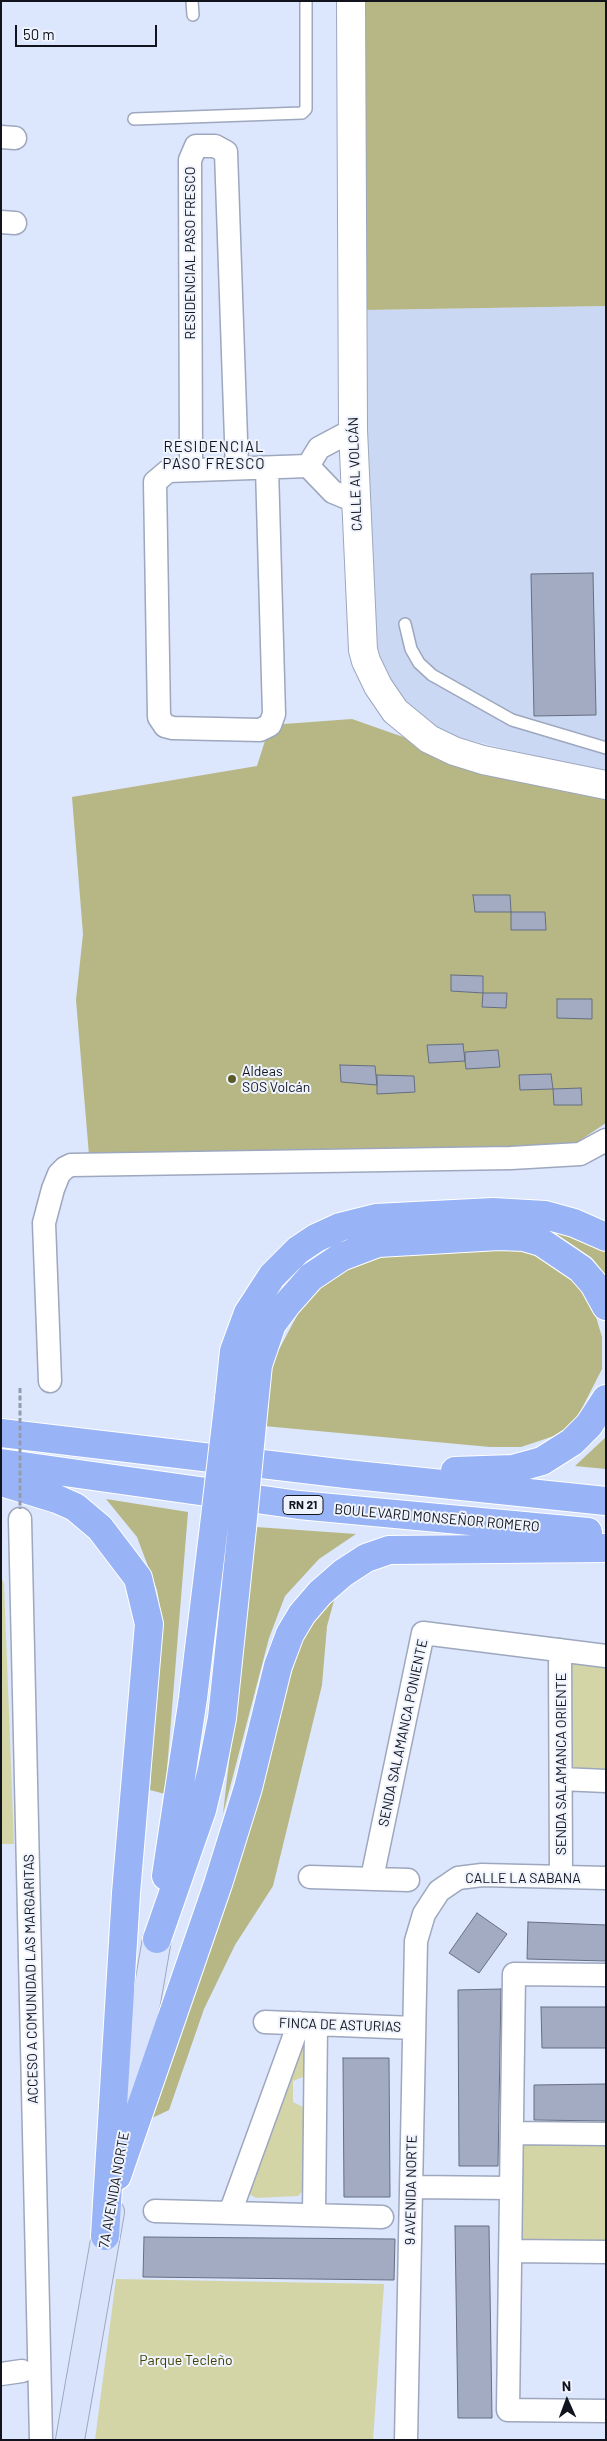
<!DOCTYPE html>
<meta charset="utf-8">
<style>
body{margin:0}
#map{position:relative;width:607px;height:2441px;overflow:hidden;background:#dce6fd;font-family:Barlow,sans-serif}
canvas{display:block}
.frame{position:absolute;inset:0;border:2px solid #11141c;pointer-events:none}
.north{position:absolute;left:542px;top:2376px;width:50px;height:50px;-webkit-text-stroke:4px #eff3fd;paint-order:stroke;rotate:358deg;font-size:14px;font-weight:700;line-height:20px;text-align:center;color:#11141c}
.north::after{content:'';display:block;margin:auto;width:18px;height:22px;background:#11141c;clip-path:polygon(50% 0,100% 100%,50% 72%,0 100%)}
.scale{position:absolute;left:15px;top:25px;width:142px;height:22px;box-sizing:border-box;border:2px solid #11141c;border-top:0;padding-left:6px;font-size:15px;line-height:18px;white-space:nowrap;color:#11141c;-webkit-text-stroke:4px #eff3fd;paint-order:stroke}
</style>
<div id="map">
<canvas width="607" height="2441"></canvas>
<div class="frame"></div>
<div class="north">N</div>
<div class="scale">50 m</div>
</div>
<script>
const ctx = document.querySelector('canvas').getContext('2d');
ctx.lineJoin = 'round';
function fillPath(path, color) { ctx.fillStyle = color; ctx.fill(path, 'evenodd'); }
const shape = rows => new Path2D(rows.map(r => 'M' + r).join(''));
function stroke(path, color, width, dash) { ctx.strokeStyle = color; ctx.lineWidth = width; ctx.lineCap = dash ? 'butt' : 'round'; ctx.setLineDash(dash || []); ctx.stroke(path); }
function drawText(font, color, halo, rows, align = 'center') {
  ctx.font = font + ' Barlow,sans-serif'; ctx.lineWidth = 4; ctx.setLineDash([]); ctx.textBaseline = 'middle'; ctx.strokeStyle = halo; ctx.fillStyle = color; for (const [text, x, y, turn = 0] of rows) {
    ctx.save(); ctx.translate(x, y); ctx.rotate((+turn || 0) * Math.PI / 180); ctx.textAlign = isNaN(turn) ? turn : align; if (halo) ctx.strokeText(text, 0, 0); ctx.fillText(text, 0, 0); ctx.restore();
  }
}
fillPath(shape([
 [606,306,606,771,569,764,440,733,412,711,394,689,380,659,373,624,364,310]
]), '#cad8f4');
fillPath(shape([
 [1,1577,4,1583,14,1844,1,1844],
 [567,1661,606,1667,606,1772,566,1772],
 [298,2047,308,2049,308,2075,293,2081,293,2102,307,2109,307,2186,298,2196,256,2198,244,2191],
 [519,2142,606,2144,606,2242,521,2242],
 [116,2279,384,2284,373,2440,95,2440]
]), '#d3d5a7');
fillPath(shape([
 [355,1,606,1,606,306,364,310],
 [352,719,511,775,606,796,606,1123,567,1149,89,1155,76,1000,83,934,72,797,257,766,270,725],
 [552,1231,606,1246,606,1275,592,1258],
 [519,1245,580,1281,593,1307,602,1337,602,1369,578,1416,560,1434,521,1447,490,1447,264,1426,268,1382,275,1357,300,1310,322,1286,341,1273,385,1253],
 [606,1437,606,1469,575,1466],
 [106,1499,188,1512,165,1794,150,1790,158,1655,163,1625,157,1590,137,1537],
 [256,1527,356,1534,319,1559,285,1596,269,1638,223,1814],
 [335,1597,327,1626,322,1685,273,1886,235,1945,204,2009,169,2110,148,2120,304,1634]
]), '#b6b784');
const building = shape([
 [593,573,596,715,534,716,531,574,593,573],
 [473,895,510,895,511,912,475,912,473,895],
 [511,912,545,912,546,930,511,930,511,912],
 [451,975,483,976,483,993,451,991,451,975],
 [483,993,507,993,506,1008,482,1007,483,993],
 [557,999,592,999,592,1019,557,1018,557,999],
 [463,1044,465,1061,465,1052,498,1050,500,1067,466,1069,465,1061,429,1063,427,1045,463,1044],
 [340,1065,375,1066,377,1085,341,1082,340,1065],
 [551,1074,553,1089,520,1090,519,1075,551,1074],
 [377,1075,414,1076,415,1092,377,1094,377,1075],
 [581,1088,582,1105,554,1105,553,1089,581,1088],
 [477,1913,507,1934,479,1973,449,1953,477,1913],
 [528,1922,606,1925,606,1961,527,1959,528,1922],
 [501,1989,498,2166,459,2166,458,1990,501,1989],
 [541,2007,606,2007,606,2048,542,2048,541,2007],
 [343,2058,389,2058,390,2197,344,2197,343,2058],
 [606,2084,606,2121,534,2120,534,2085,606,2084],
 [455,2226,489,2226,492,2418,458,2418,455,2226],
 [144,2237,395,2239,394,2280,143,2277,144,2237]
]);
fillPath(building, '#a2abc1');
stroke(building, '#656e82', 1);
const service = shape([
 [192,1,193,15],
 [134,119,302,113,306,109,306,1],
 [405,624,411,649,419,663,432,675,512,720,606,748]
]);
const minor = shape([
 [1,137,15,138],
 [1,222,15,223],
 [353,430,319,448,308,466,333,492,355,501],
 [267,468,274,714,270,725,260,730,173,728,165,726,159,717,155,482,168,471,308,466],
 [191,470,190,160,196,146,215,146,226,152,237,468],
 [50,1381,44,1223,53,1189,59,1174,65,1168,71,1165,511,1158,580,1154,606,1140],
 [20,1519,41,2440],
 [560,1650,561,1877],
 [561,1779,606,1781],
 [310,1877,408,1880],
 [372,1878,423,1633,606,1656],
 [606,1975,514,1974,508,2410,606,2411],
 [265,2022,414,2028],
 [512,2133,606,2134],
 [411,2187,511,2188],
 [155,2211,382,2217],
 [230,2213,299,2023],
 [314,2215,316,2024],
 [511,2251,606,2252],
 [1,2374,22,2371],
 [406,2440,416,1941,424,1914,439,1891,458,1878,482,1875,606,1878]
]);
const tertiary = shape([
 [351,1,353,430,363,650,366,661,378,686,395,711,429,739,454,751,483,760,606,785]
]);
const secondary = shape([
 [123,2135,157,1939],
 [70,2440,110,2212]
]);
const trunk = shape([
 [229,1399,234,1351,248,1313,272,1276,298,1250,316,1238,340,1227,376,1218,493,1212,545,1215,574,1223,606,1237],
 [254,1404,258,1365,272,1324,287,1304,311,1277,341,1257,378,1243,499,1236,524,1237,541,1242,581,1269,594,1284,606,1306],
 [1,1433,346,1474,606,1501],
 [1,1463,299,1505,588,1532],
 [455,1471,513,1469,542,1461,572,1442,589,1425,606,1399],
 [1,1482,57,1499,75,1507,100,1528,138,1578,149,1624,126,1893,105,2236],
 [166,1876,193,1698,214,1526],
 [157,1939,202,1810,212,1769,222,1718,242,1528],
 [117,2176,218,1884,248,1788,278,1666,290,1634,302,1614,320,1593,343,1573,366,1558,389,1550,606,1548]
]);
stroke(service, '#9da7bd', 14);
stroke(minor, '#9da7bd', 25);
stroke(tertiary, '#9da7bd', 30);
stroke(secondary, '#9da7bd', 30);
stroke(trunk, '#fff', 30);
stroke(service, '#fff', 11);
stroke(minor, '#fff', 22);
stroke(tertiary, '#fff', 28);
stroke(secondary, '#d9e3fc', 28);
stroke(trunk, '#98b4f6', 28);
const trunkBridge = shape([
 [214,1526,229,1399],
 [242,1528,254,1404]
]);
stroke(trunkBridge, '#fff', 30, []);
stroke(shape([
 [20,1388,20,1509]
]), '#939bac', 3, [5, 2.5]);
stroke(trunkBridge, '#98b4f6', 28);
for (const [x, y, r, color] of [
 [232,1079,5,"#595a27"]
]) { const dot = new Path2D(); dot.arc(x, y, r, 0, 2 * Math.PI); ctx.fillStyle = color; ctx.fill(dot); stroke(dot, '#eff3fd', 2); }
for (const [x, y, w] of [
 [303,1505,40]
]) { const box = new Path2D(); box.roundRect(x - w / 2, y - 9.5, w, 19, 4); ctx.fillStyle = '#eff3fd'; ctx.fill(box); stroke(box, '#11141c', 1); }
drawText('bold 12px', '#11141c', null, [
 ["RN 21",303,1505]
]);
drawText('14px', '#11141c', '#eff3fd', [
 ["RESIDENCIAL PASO FRESCO",190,253,-90],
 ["CALLE AL VOLCÁN",355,474,-92],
 ["BOULEVARD MONSEÑOR ROMERO",437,1518,5],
 ["SENDA SALAMANCA PONIENTE",403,1733,-78],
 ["SENDA SALAMANCA ORIENTE",561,1764,-90],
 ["CALLE LA SABANA",523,1878],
 ["ACCESO A COMUNIDAD LAS MARGARITAS",31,1979,-91],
 ["FINCA DE ASTURIAS",340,2025,2],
 ["7A AVENIDA NORTE",114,2190,-80],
 ["9 AVENIDA NORTE",411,2190,-89]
]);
drawText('14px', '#11141c', '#eff3fd', [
 ["Aldeas",242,1071],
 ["SOS Volcán",242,1087]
], 'left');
drawText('14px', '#434202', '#eff3fd', [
 ["Parque Tecleño",186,2360]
]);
ctx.letterSpacing = '1px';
drawText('15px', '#11141c', '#eff3fd', [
 ["RESIDENCIAL",214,447],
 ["PASO FRESCO",214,464]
]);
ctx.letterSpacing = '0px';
</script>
